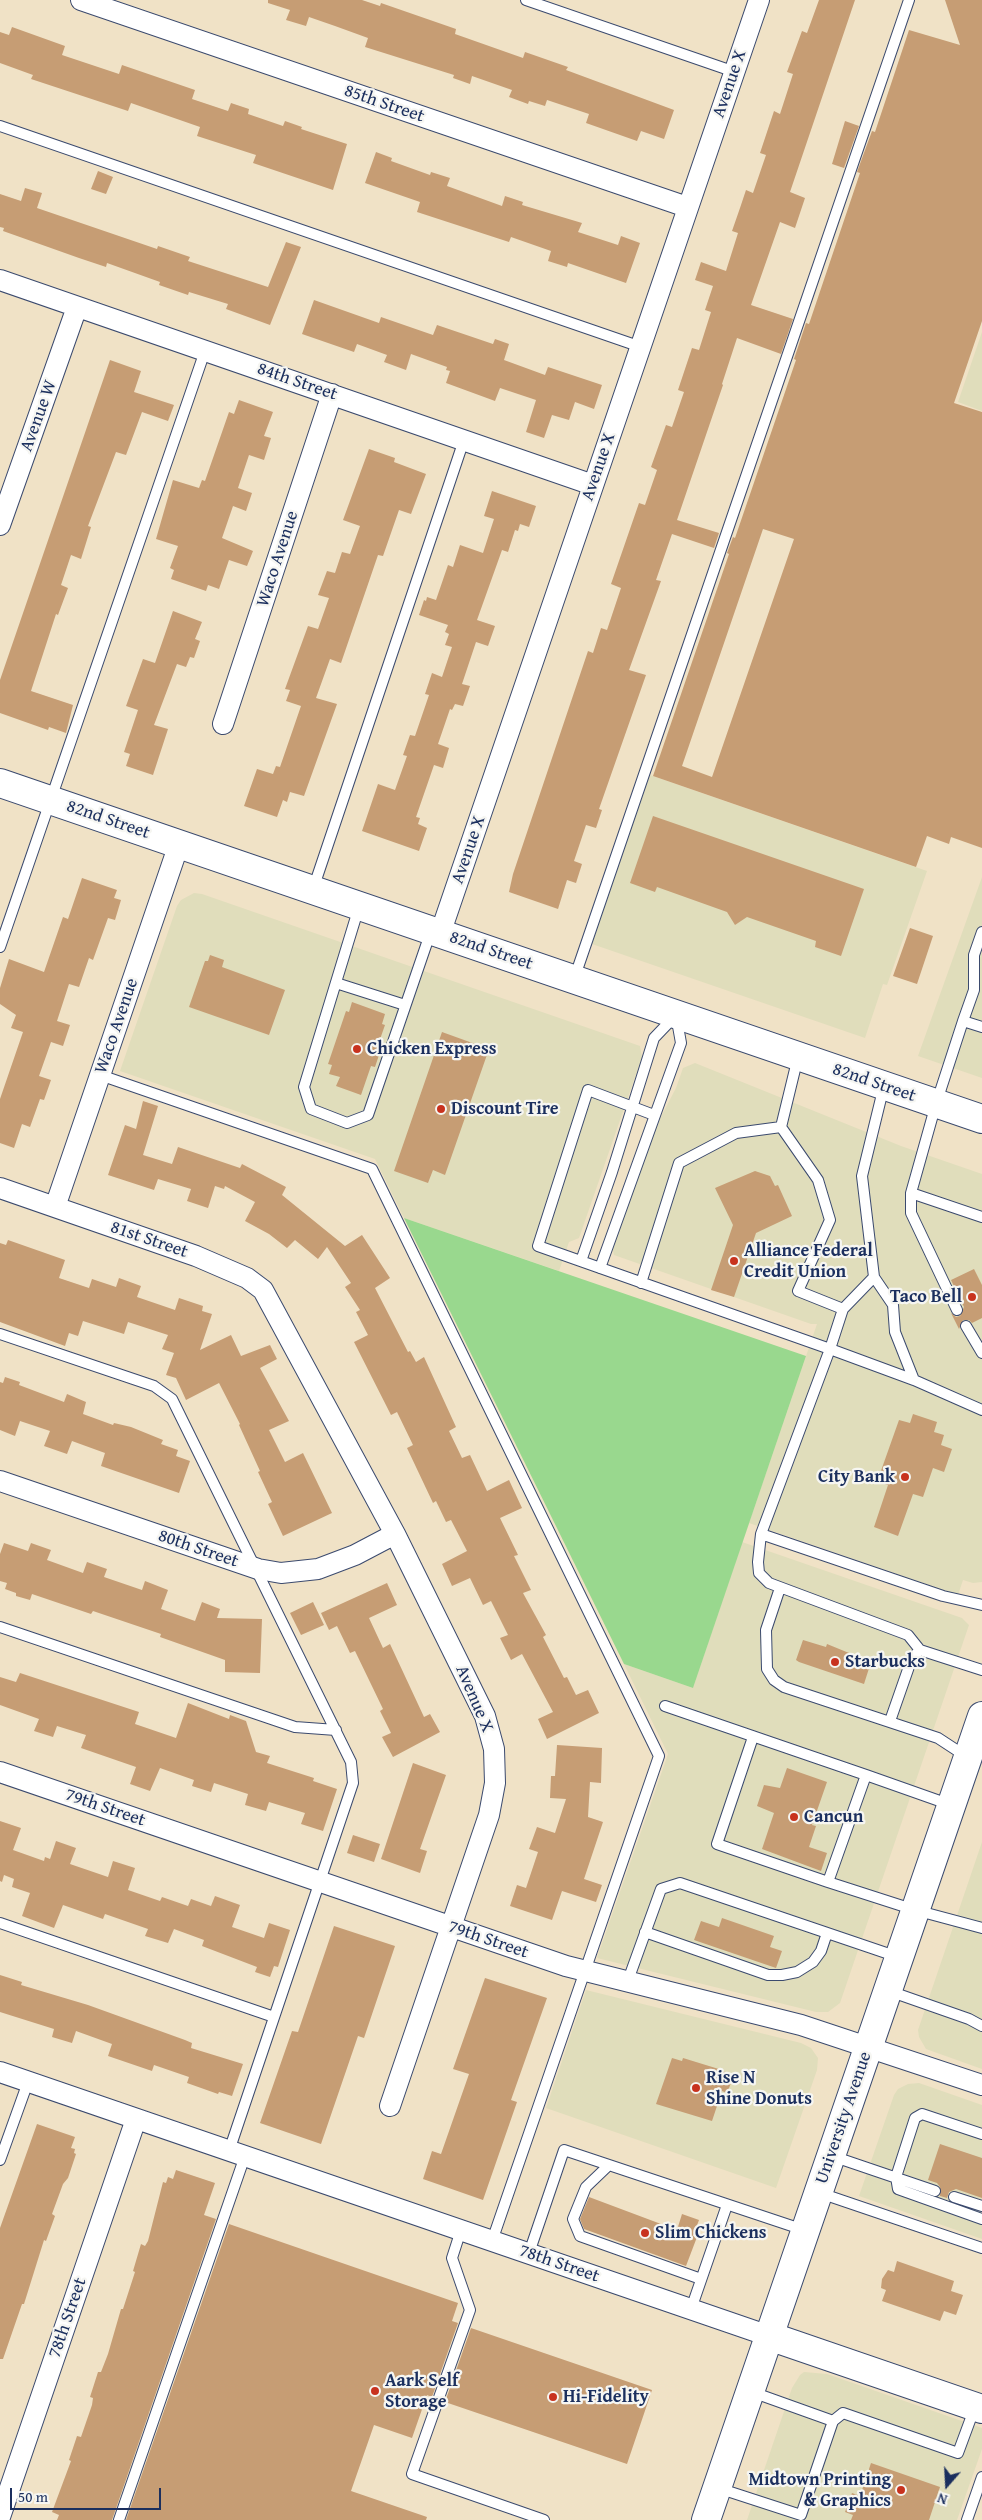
<!DOCTYPE html>
<style>
body{margin:0}
#map{position:relative;width:982px;height:2520px;overflow:hidden;background:#f0e2c6;font-family:"Gentium Book Plus",serif}
canvas{display:block}
.north{position:absolute;left:922px;top:2460px;width:50px;height:50px;-webkit-text-stroke:4px #f6f6f2;paint-order:stroke;rotate:199deg;font-size:14px;font-weight:700;line-height:20px;text-align:center;color:#1b2f5e}
.north::after{content:'';display:block;margin:auto;width:18px;height:22px;background:#1b2f5e;clip-path:polygon(50% 0,100% 100%,50% 72%,0 100%)}
.scale{position:absolute;left:10px;top:2488px;width:151px;height:22px;box-sizing:border-box;border:2px solid #1b2f5e;border-top:0;padding-left:6px;font-size:15px;line-height:18px;white-space:nowrap;color:#1b2f5e;-webkit-text-stroke:4px #f6f6f2;paint-order:stroke}
</style>
<div id="map">
<canvas width="982" height="2520"></canvas>
<div class="north">N</div>
<div class="scale">50 m</div>
</div>
<script>
const ctx = document.querySelector('canvas').getContext('2d');
ctx.lineJoin = 'round';
function fillPath(path, color) { ctx.fillStyle = color; ctx.fill(path, 'evenodd'); }
const shape = rows => new Path2D(rows.map(r => 'M' + r).join(''));
function stroke(path, color, width, dash) { ctx.strokeStyle = color; ctx.lineWidth = width; ctx.lineCap = dash ? 'butt' : 'round'; ctx.setLineDash(dash || []); ctx.stroke(path); }
function drawText(font, color, halo, rows, align = 'center') {
  ctx.font = font + ' "Gentium Book Plus",serif'; ctx.lineWidth = 4.5; ctx.setLineDash([]); ctx.textBaseline = 'middle'; ctx.strokeStyle = halo; ctx.fillStyle = color; for (const [text, x, y, turn = 0] of rows) {
    ctx.save(); ctx.translate(x, y); ctx.rotate((+turn || 0) * Math.PI / 180); ctx.textAlign = isNaN(turn) ? turn : align; if (halo) ctx.strokeText(text, 0, 0); ctx.fillText(text, 0, 0); ctx.restore();
  }
}
fillPath(shape([
 [982,332,982,411,958,402],
 [650,775,927,871,887,985,883,984,865,1038,592,944],
 [982,877,982,1078,918,1056],
 [194,893,202,894,640,1046,642,1057,579,1238,569,1242,559,1271,404,1218,375,1159,120,1071,177,906,181,900],
 [695,1063,901,1146,982,1174,982,1582,973,1583,963,1580,958,1595,749,1523,817,1324,811,1324,614,1255,612,1247,653,1132,676,1088,683,1068],
 [742,1542,962,1618,969,1625,840,2003,828,2012,816,2012,597,1958,668,1754,624,1664,693,1688],
 [982,1842,982,2069,926,2049,919,2037,918,2030],
 [586,1990,801,2043,811,2048,818,2058,817,2070,776,2188,546,2108],
 [919,2083,982,2105,982,2239,859,2196,894,2095,898,2089,908,2084],
 [804,2372,827,2374,982,2428,982,2449,957,2520,747,2520,792,2388,800,2375]
]), '#e0ddbb');
fillPath(shape([
 [404,1218,806,1356,693,1688,624,1664]
]), '#99d88e');
fillPath(shape([
 [268,0,362,0,380,6,381,3,456,29,455,34,523,58,525,52,568,67,566,70,674,110,664,139,641,131,637,141,586,123,589,114,547,100,545,106,529,101,528,104,509,97,512,90,472,76,470,84,453,78,454,75,365,47,368,38,335,26,309,17,306,26,286,20,290,10,268,3],
 [819,0,855,0,790,192,805,198,795,228,780,222,751,305,793,319,781,354,737,338,722,384,723,385,677,520,719,533,714,548,672,534,656,580,661,581,629,670,646,675,599,809,602,810,596,828,586,825,574,861,582,864,576,883,567,880,558,909,509,892,513,874,588,651,593,653,601,628,607,630,621,588,611,584,639,503,645,505,657,470,651,467,666,425,672,427,684,392,678,390,692,348,699,350,711,312,705,310,713,286,695,280,701,262,726,271,738,233,732,231,740,208,746,190,753,193,766,155,760,153,774,111,780,114,793,74,787,72,802,31,807,33],
 [945,0,982,0,982,321,954,403,982,412,982,848,951,837,949,844,927,836,916,867,653,776,729,554,727,553,733,537,735,538,796,360,794,359,806,323,809,324,860,173,857,172,872,131,875,132,909,30,960,45],
 [763,529,794,539,712,777,682,766],
 [12,27,65,46,62,55,119,74,122,65,195,90,192,99,228,111,231,103,249,109,248,114,283,126,285,121,302,127,301,129,347,144,333,190,253,163,256,155,197,136,200,127,131,103,128,111,31,79,33,75,0,63,0,32,9,35],
 [845,121,859,126,844,168,832,164],
 [376,152,392,158,391,161,430,175,431,172,450,178,447,186,502,206,505,196,523,202,522,205,582,223,578,232,618,245,621,236,640,243,626,283,568,263,567,267,548,261,551,251,511,237,509,242,417,212,420,202,365,183],
 [98,171,113,177,106,194,91,189],
 [25,188,42,193,37,208,157,249,158,246,190,257,188,261,268,287,286,242,301,247,270,325,226,309,228,304,189,292,188,295,159,285,160,282,107,263,106,267,79,258,3,231,4,228,0,227,0,194,21,201],
 [314,300,379,323,381,317,433,335,437,325,493,344,495,339,509,344,504,360,545,375,548,367,602,385,594,409,575,402,569,420,552,415,544,438,526,432,536,400,500,388,495,401,446,383,450,371,446,370,447,367,411,354,406,370,384,362,387,355,357,344,354,352,302,334],
 [110,360,141,371,134,392,174,405,168,421,142,412,126,455,116,452,88,526,91,527,81,559,71,555,61,585,68,588,58,615,56,614,31,691,73,705,66,733,49,727,48,730,0,713,0,680],
 [239,400,273,412,264,436,271,438,264,460,249,455,238,488,252,493,246,511,233,506,222,538,253,551,247,566,229,560,219,589,208,585,206,591,171,579,174,570,170,568,178,546,156,539,173,480,199,488,202,480,205,481,229,412,234,414],
 [369,449,395,458,394,462,426,474,411,514,399,510,383,556,378,555,341,663,330,659,316,698,337,704,304,796,290,792,287,802,283,800,277,817,244,806,257,769,273,774,276,766,280,767,301,706,286,701,290,690,285,689,308,626,318,629,329,598,318,595,327,571,335,573,342,552,350,554,360,526,343,520],
 [492,491,536,506,529,527,520,524,518,531,515,530,508,552,502,550,477,620,495,626,488,646,476,642,462,684,470,686,463,706,455,704,452,710,450,709,438,744,449,748,443,768,434,765,416,817,420,818,418,824,427,828,419,851,362,831,378,784,395,790,407,756,403,755,410,735,415,736,429,695,425,694,432,673,442,677,452,647,445,645,449,634,445,632,448,625,419,615,424,600,426,601,427,597,436,600,448,565,453,567,460,545,483,553,494,519,484,516],
 [173,611,202,622,195,639,200,641,194,658,190,657,186,667,177,664,154,725,168,729,153,775,126,766,130,754,124,752,138,710,126,706,143,659,155,663],
 [653,816,864,889,841,956,815,947,816,941,747,917,735,925,727,912,657,887,655,892,630,883],
 [82,878,117,890,114,898,121,900,115,920,108,918,93,960,89,958,79,987,69,984,57,1021,70,1025,63,1046,51,1042,39,1076,51,1080,44,1100,40,1099,30,1127,22,1124,14,1148,0,1143,0,1099,23,1032,11,1028,16,1015,0,1004,0,988,9,959,44,972,63,917,68,919],
 [910,928,933,936,917,984,893,976],
 [210,955,224,960,222,967,285,990,269,1035,189,1007,205,961,208,961],
 [352,1002,385,1014,382,1024,385,1025,378,1045,382,1046,375,1067,371,1066,361,1095,336,1086,340,1077,329,1074,332,1065,328,1064,346,1011,349,1012],
 [442,1032,489,1049,445,1175,433,1170,428,1183,394,1171],
 [143,1101,158,1106,143,1155,172,1164,178,1147,240,1168,242,1164,286,1187,282,1195,345,1246,362,1235,390,1278,375,1288,408,1352,410,1351,416,1362,424,1357,456,1427,449,1431,462,1458,470,1455,487,1491,509,1480,522,1508,500,1518,518,1555,514,1556,531,1590,523,1593,546,1635,543,1637,564,1678,567,1677,576,1695,588,1690,599,1713,547,1739,538,1719,553,1712,522,1654,511,1660,500,1638,508,1635,491,1601,483,1605,470,1578,452,1586,442,1564,467,1551,451,1520,446,1522,436,1501,433,1503,407,1448,413,1445,397,1412,391,1415,354,1342,368,1335,356,1312,360,1310,345,1287,351,1283,327,1247,318,1259,295,1240,287,1248,269,1234,245,1221,255,1202,225,1186,224,1189,215,1186,208,1208,187,1201,191,1189,158,1179,154,1190,108,1175,125,1125,136,1129],
 [755,1171,770,1176,775,1186,778,1185,792,1216,756,1233,734,1297,711,1290,733,1225,715,1188],
 [8,1240,65,1260,59,1278,89,1288,92,1279,116,1287,119,1278,141,1286,137,1297,175,1310,179,1298,203,1306,202,1311,212,1314,200,1350,231,1335,241,1356,270,1345,277,1359,260,1368,289,1421,269,1430,285,1462,303,1453,332,1513,283,1536,268,1504,272,1502,258,1472,260,1471,239,1425,240,1424,219,1383,186,1400,176,1378,166,1375,174,1353,162,1349,168,1335,128,1322,124,1334,83,1321,78,1336,69,1333,65,1346,0,1322,0,1243,6,1245],
 [974,1269,982,1285,982,1318,972,1323,969,1320,963,1320,959,1329,951,1313,956,1317,960,1316,964,1307,951,1280],
 [5,1377,20,1382,19,1385,64,1402,67,1394,86,1402,83,1414,113,1425,114,1423,131,1427,163,1440,161,1444,178,1450,176,1456,190,1461,179,1493,101,1466,105,1453,72,1441,67,1454,44,1446,50,1431,20,1421,15,1436,0,1430,0,1382,3,1383],
 [913,1414,937,1422,934,1432,944,1435,941,1445,952,1449,944,1472,933,1468,923,1497,913,1494,898,1536,874,1527,888,1485,877,1482,899,1420,910,1423],
 [4,1543,28,1551,31,1543,51,1550,47,1560,83,1573,87,1562,107,1569,104,1577,142,1590,145,1581,168,1590,161,1609,195,1621,202,1602,220,1609,217,1618,262,1619,260,1673,225,1672,225,1660,160,1637,161,1634,93,1611,91,1614,32,1594,30,1600,16,1596,16,1593,5,1589,7,1583,0,1581,0,1554],
 [387,1583,397,1605,369,1618,383,1648,390,1644,424,1717,430,1714,440,1732,393,1757,382,1737,391,1733,380,1711,383,1709,355,1651,350,1653,337,1626,329,1630,321,1613],
 [313,1602,324,1625,301,1635,290,1613],
 [803,1640,826,1647,827,1644,871,1662,864,1684,799,1662,796,1660],
 [20,1673,139,1712,135,1724,176,1738,188,1703,229,1719,230,1715,246,1721,256,1752,270,1756,267,1763,314,1778,313,1781,337,1789,323,1831,301,1824,305,1813,269,1802,266,1811,245,1805,248,1794,214,1783,211,1792,192,1786,194,1780,160,1768,150,1791,130,1784,136,1767,81,1748,86,1735,57,1726,53,1737,34,1731,39,1719,0,1705,0,1677,16,1682],
 [557,1745,602,1748,601,1783,590,1782,588,1817,603,1822,584,1879,602,1885,596,1902,562,1891,552,1920,510,1906,517,1885,526,1888,538,1852,529,1849,537,1827,555,1833,566,1799,550,1798,551,1776,555,1776],
 [413,1763,446,1775,420,1849,427,1851,420,1873,381,1859],
 [787,1768,827,1782,812,1825,816,1826,809,1847,827,1853,821,1871,762,1849,774,1813,757,1806,764,1785,780,1788],
 [0,1821,21,1828,13,1850,44,1861,45,1857,50,1859,56,1841,76,1848,70,1864,108,1877,113,1861,135,1868,128,1890,160,1901,162,1897,188,1906,191,1899,211,1906,215,1896,240,1905,232,1927,264,1938,269,1923,290,1930,278,1967,274,1966,270,1977,255,1972,257,1967,202,1946,204,1940,174,1929,168,1943,145,1936,148,1929,105,1914,103,1919,63,1905,54,1928,22,1916,30,1893,12,1887,14,1879,4,1875,2,1882,0,1881],
 [353,1835,380,1844,374,1862,347,1853],
 [722,1918,774,1936,770,1947,782,1951,776,1968,694,1940,701,1921,719,1927],
 [334,1926,395,1946,364,2038,358,2036,321,2144,260,2123,292,2031,298,2032],
 [0,1975,22,1982,21,1985,88,2005,185,2040,192,2043,191,2048,243,2064,232,2096,219,2092,218,2094,187,2083,189,2077,154,2065,152,2071,108,2056,112,2044,76,2031,72,2043,52,2037,54,2029,0,2012],
 [485,1978,547,1998,511,2100,517,2102,483,2200,423,2179,432,2151,441,2154,469,2074,453,2069],
 [672,2058,682,2061,683,2058,722,2070,727,2074,731,2083,727,2093,722,2091,712,2121,656,2104],
 [37,2124,75,2137,71,2148,75,2149,74,2153,76,2154,68,2178,63,2184,52,2214,55,2216,46,2241,44,2240,24,2304,22,2304,3,2359,0,2359,0,2228],
 [940,2144,982,2158,982,2198,956,2189,949,2192,947,2198,940,2196,940,2187,937,2183,928,2180],
 [176,2170,215,2183,204,2215,216,2219,112,2520,57,2520,59,2515,52,2512,71,2461,69,2460,77,2436,81,2437,92,2405,93,2398,90,2397,98,2372,101,2372,108,2354,121,2309,123,2309,135,2272,133,2271,141,2244,145,2246,148,2241,163,2182,166,2183,168,2177,173,2179],
 [589,2197,677,2230,682,2214,699,2220,693,2236,697,2237,686,2266,584,2229,580,2219],
 [229,2224,458,2303,452,2321,458,2323,432,2397,427,2395,412,2438,374,2425,351,2491,427,2517,426,2520,126,2520],
 [897,2261,954,2281,951,2291,963,2295,956,2315,944,2311,940,2321,882,2301,886,2290,881,2288,882,2279,888,2270,894,2272],
 [471,2328,652,2390,627,2464,445,2402],
 [871,2463,940,2487,929,2520,851,2520,853,2515,845,2512,852,2493,860,2496]
]), '#c69d74');
const lane = shape([
 [526,0,735,72],
 [0,126,641,347],
 [313,889,464,440],
 [359,907,304,1087,311,1109,347,1123,368,1115,431,931],
 [0,947,205,351],
 [574,979,909,0],
 [336,983,405,1005],
 [963,1021,974,990,974,955,982,932],
 [982,1027,963,1021,936,1104,911,1193,982,1217],
 [798,1057,781,1127,818,1180,830,1220,798,1291,843,1309,874,1277],
 [100,1075,372,1169,659,1756,492,2241],
 [884,1086,862,1176,874,1277,893,1305,895,1332,914,1380,982,1410],
 [654,1115,588,1090,538,1246,830,1349,843,1309],
 [911,1193,911,1213,957,1310],
 [581,1261,612,1172,654,1038,676,1015,681,1043,600,1268],
 [641,1283,679,1163,736,1133,781,1127],
 [966,1326,982,1353],
 [0,1334,154,1386,172,1399,351,1762,353,1783,229,2151],
 [914,1380,830,1349,761,1534,943,1596,982,1605],
 [761,1534,758,1562,759,1573,769,1583,908,1635,920,1650,982,1670],
 [780,1588,766,1630,767,1669,774,1680,784,1687,938,1738,967,1757],
 [0,1627,295,1727,336,1730],
 [665,1706,866,1775],
 [890,1721,912,1658,920,1650],
 [753,1737,717,1844,828,1882],
 [951,1805,866,1775,828,1882,915,1910,982,1928],
 [0,1923,274,2017],
 [645,1932,768,1975,782,1975,797,1972,813,1962,821,1951,827,1933],
 [627,1983,661,1889,680,1883,898,1957],
 [889,1991,969,2019,982,2026],
 [982,2134,922,2114,915,2118,896,2177,898,2189,982,2219],
 [832,2156,935,2191],
 [0,2160,28,2082],
 [609,2165,586,2187,573,2219,580,2236,701,2279],
 [820,2193,982,2248],
 [954,2197,982,2206],
 [461,2230,452,2258,470,2310,412,2474,544,2520],
 [529,2253,564,2150,804,2230],
 [691,2309,727,2205],
 [833,2421,843,2413,958,2453,975,2407],
 [718,2488,801,2515,833,2421,752,2392],
 [119,2520,245,2156],
 [967,2520,982,2477]
]);
const street = shape([
 [81,0,687,207],
 [0,280,593,485],
 [0,525,77,307],
 [223,724,332,394],
 [440,934,759,0],
 [0,1188,196,1256,247,1278,263,1290,395,1534,485,1716,494,1749,495,1783,489,1815,390,2106],
 [55,1207,179,844],
 [0,1481,258,1569,281,1573,318,1569,355,1555,395,1534],
 [0,1772,566,1966,801,2025,982,2085],
 [0,2072,769,2336],
 [0,2517,136,2119]
]);
const secondary = shape([
 [0,783,982,1119],
 [769,2336,982,2409],
 [706,2520,982,1716]
]);
stroke(lane, '#3b4a6e', 12);
stroke(street, '#3b4a6e', 22);
stroke(secondary, '#3b4a6e', 30);
stroke(lane, '#fff', 10);
stroke(street, '#fff', 20);
stroke(secondary, '#fff', 28);
for (const [x, y, r, color] of [
 [357,1049,5,"#c8321e"],
 [441,1109,5,"#c8321e"],
 [734,1261,5,"#c8321e"],
 [972,1297,5,"#c8321e"],
 [905,1477,5,"#c8321e"],
 [835,1662,5,"#c8321e"],
 [794,1817,5,"#c8321e"],
 [696,2088,5,"#c8321e"],
 [645,2233,5,"#c8321e"],
 [375,2391,5,"#c8321e"],
 [553,2397,5,"#c8321e"],
 [901,2490,5,"#c8321e"]
]) { const dot = new Path2D(); dot.arc(x, y, r, 0, 2 * Math.PI); ctx.fillStyle = color; ctx.fill(dot); stroke(dot, '#f6f6f2', 2); }
drawText('18px', '#1b2f5e', '#f6f6f2', [
 ["Avenue X",730,84,-71],
 ["85th Street",384,104,19],
 ["84th Street",297,382,19],
 ["Avenue W",39,416,-70],
 ["Avenue X",599,467,-71],
 ["Waco Avenue",278,559,-72],
 ["82nd Street",108,820,19],
 ["Avenue X",469,850,-71],
 ["82nd Street",491,951,19],
 ["Waco Avenue",117,1026,-71],
 ["82nd Street",874,1083,19],
 ["81st Street",149,1240,19],
 ["80th Street",198,1549,19],
 ["Avenue X",474,1699,67],
 ["79th Street",105,1808,19],
 ["79th Street",488,1940,19],
 ["University Avenue",844,2118,-71],
 ["78th Street",559,2264,19],
 ["78th Street",68,2318,-71]
]);
drawText('bold 18px', '#1b2f5e', '#f6f6f2', [
 ["Chicken Express",367,1049],
 ["Discount Tire",451,1109],
 ["Alliance Federal",744,1251],
 ["Credit Union",744,1272],
 ["Taco Bell",962,1297,"right"],
 ["City Bank",895,1477,"right"],
 ["Starbucks",845,1662],
 ["Cancun",804,1817],
 ["Rise N",706,2078],
 ["Shine Donuts",706,2099],
 ["Slim Chickens",655,2233],
 ["Aark Self",385,2381],
 ["Storage",385,2402],
 ["Hi-Fidelity",563,2397],
 ["Midtown Printing",891,2480,"right"],
 ["& Graphics",891,2501,"right"]
], 'left');
</script>
